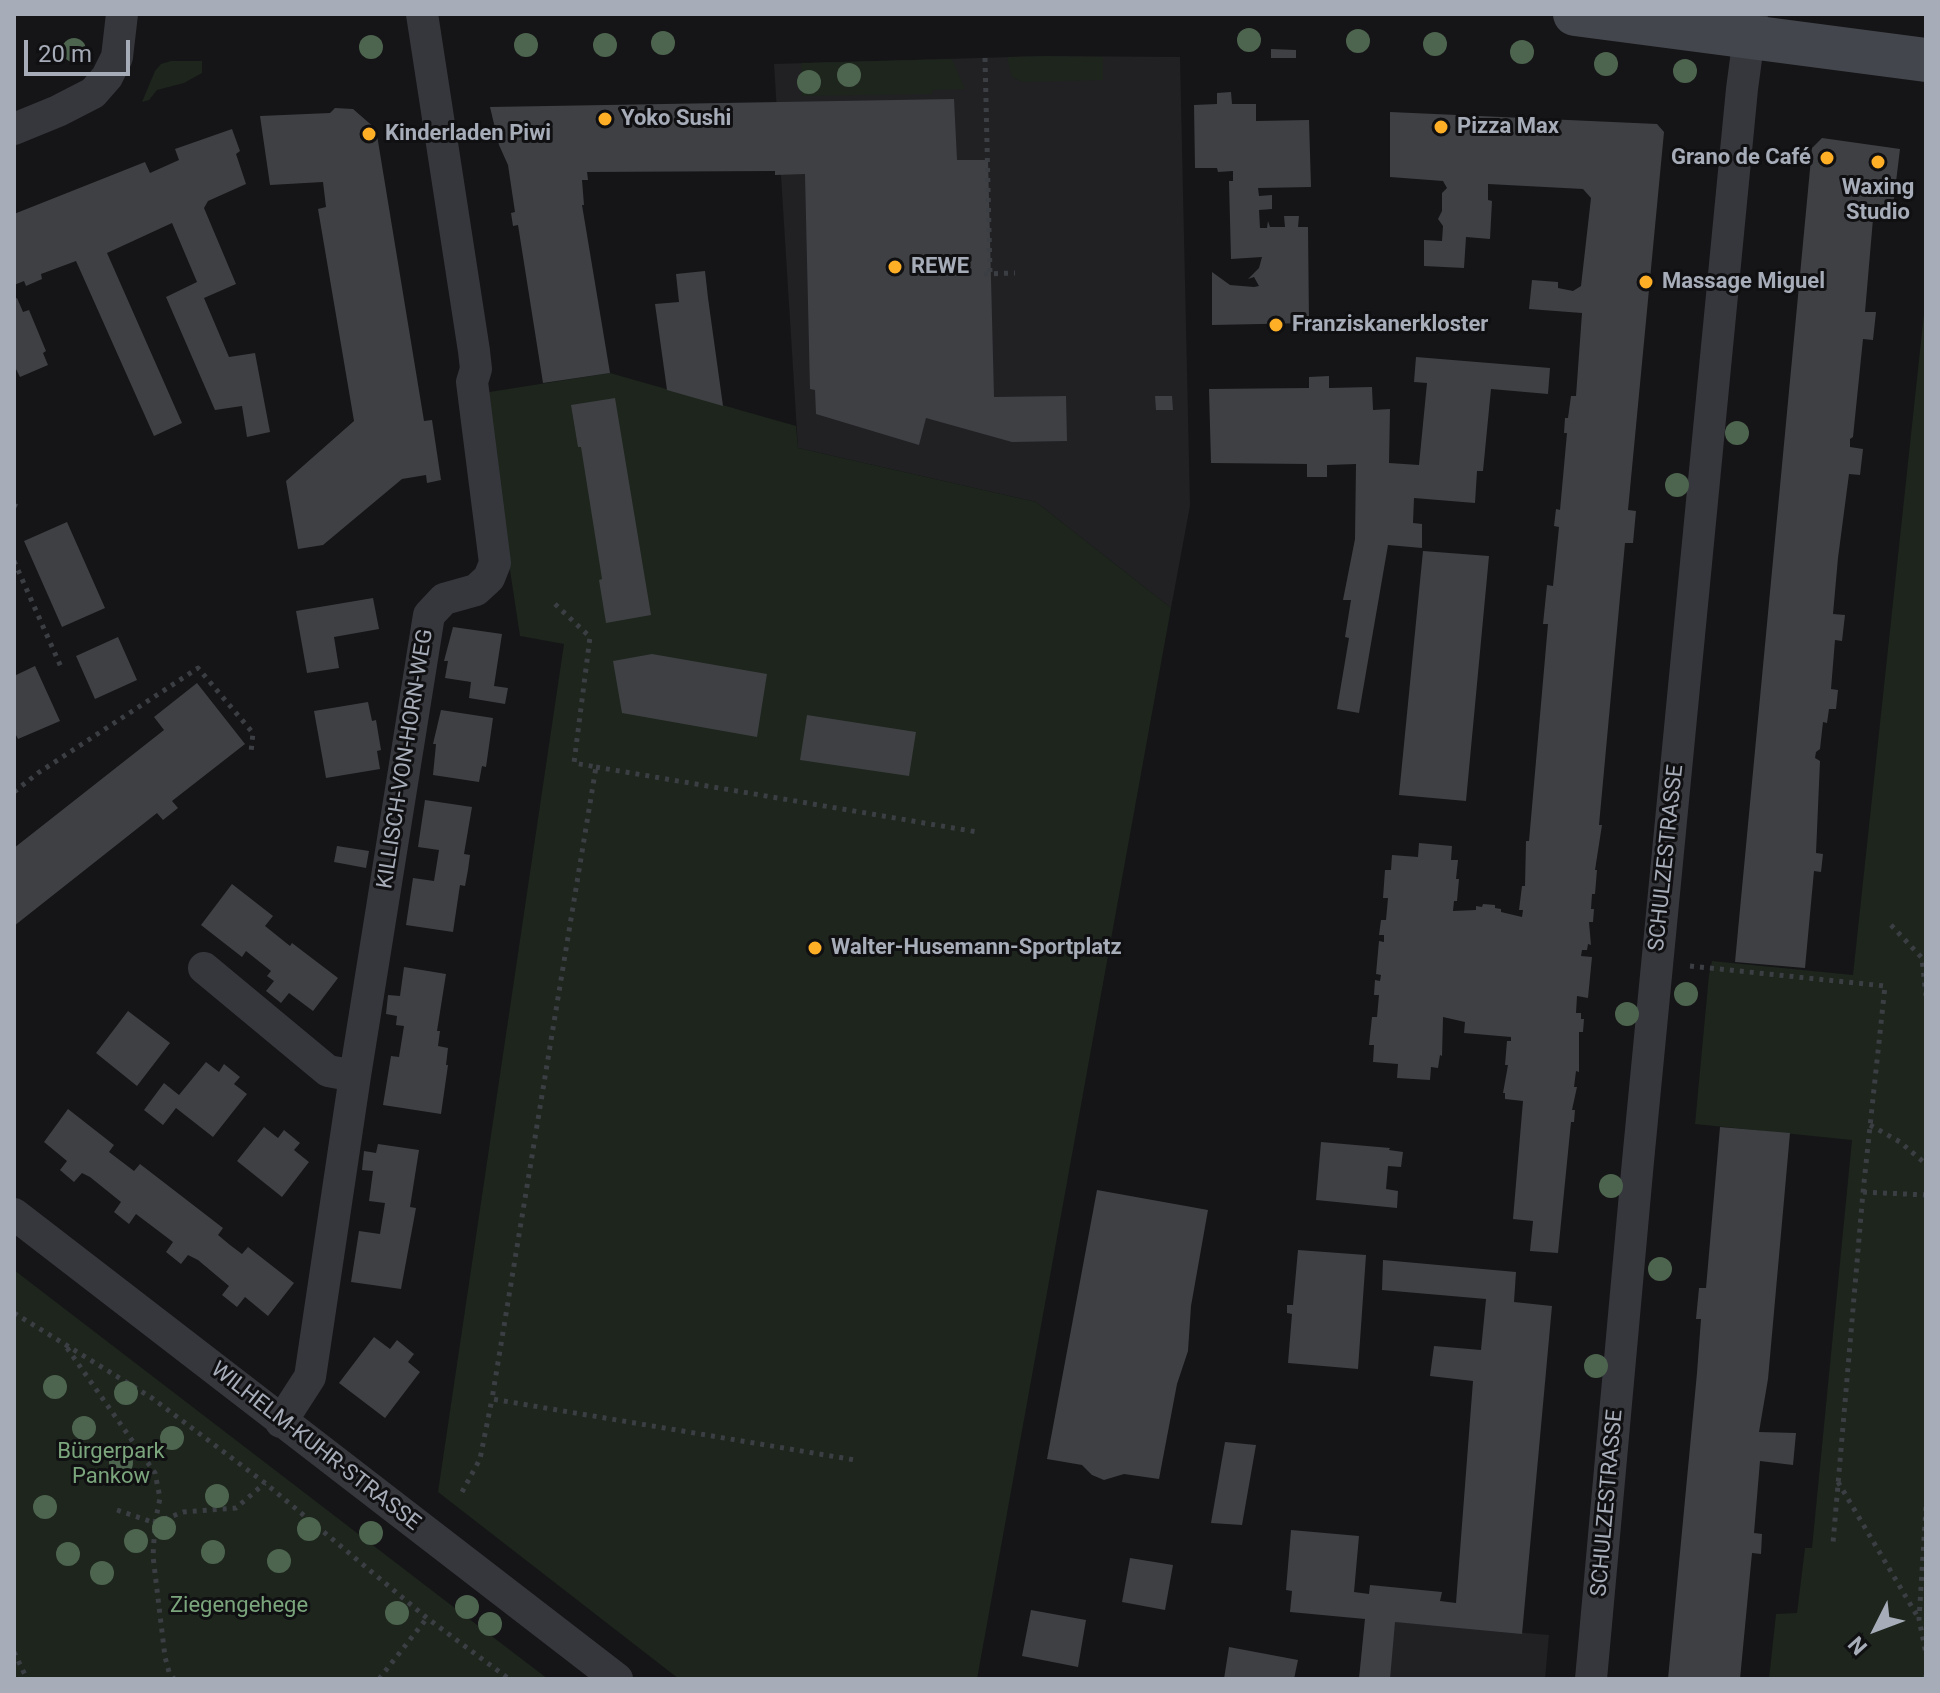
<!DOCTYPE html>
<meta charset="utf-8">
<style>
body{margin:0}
#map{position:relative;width:1940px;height:1693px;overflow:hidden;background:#151517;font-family:Roboto,sans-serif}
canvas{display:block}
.frame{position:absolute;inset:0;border:16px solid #a6acb8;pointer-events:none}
.north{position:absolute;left:1836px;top:1589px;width:80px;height:80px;-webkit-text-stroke:6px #101012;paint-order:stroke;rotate:228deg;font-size:22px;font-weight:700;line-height:32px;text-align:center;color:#a6acb8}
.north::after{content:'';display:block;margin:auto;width:28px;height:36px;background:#a6acb8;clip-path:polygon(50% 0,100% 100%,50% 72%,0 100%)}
.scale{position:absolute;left:24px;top:40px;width:106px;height:36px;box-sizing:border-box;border:4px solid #a6acb8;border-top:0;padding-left:10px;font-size:24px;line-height:28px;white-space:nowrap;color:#a6acb8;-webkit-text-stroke:6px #101012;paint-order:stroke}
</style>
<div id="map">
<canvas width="1940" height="1693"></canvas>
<div class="frame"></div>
<div class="north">N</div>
<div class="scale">20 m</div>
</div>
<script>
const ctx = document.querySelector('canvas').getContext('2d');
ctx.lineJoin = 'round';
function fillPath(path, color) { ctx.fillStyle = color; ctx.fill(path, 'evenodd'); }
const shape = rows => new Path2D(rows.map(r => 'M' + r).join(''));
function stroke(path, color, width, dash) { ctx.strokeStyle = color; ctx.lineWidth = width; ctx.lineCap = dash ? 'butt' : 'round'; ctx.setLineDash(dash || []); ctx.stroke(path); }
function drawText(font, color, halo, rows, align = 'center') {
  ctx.font = font + ' Roboto,sans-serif'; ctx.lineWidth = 6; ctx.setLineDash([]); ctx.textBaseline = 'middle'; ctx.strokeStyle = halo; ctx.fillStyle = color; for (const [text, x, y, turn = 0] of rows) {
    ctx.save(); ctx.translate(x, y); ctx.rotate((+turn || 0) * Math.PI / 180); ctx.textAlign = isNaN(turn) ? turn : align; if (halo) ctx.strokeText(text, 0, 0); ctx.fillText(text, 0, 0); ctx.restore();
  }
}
fillPath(shape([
 [1045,56,1180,57,1190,506,1171,608,1036,502,798,448,774,64],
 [1365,1619,1549,1635,1545,1679,1359,1679]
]), '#212124');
fillPath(shape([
 [1045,56,1103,57,1103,80,1023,82,1012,77,1007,57],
 [952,59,965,89,933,90,932,94,802,96,801,63],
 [171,61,202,61,202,73,184,83,157,90,149,100,142,102,155,71,161,64],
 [1926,295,1926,1679,1769,1679,1776,1614,1797,1613,1805,1548,1812,1548,1852,1140,1695,1124,1709,975,1712,961,1853,975],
 [610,373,796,426,798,448,1036,502,1171,608,977,1679,679,1679,438,1492,564,644,520,636,483,393],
 [14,1270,447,1602,548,1679,14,1679]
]), '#1d251d');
fillPath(shape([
 [1271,49,1296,50,1296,58,1271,58],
 [1231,92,1232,104,1256,104,1256,121,1309,120,1311,187,1258,188,1259,196,1272,195,1272,209,1259,210,1260,228,1267,228,1268,221,1270,227,1285,227,1284,216,1299,216,1298,227,1308,227,1309,323,1212,325,1212,272,1230,285,1254,287,1259,286,1254,277,1248,279,1259,268,1262,257,1231,259,1229,181,1233,181,1233,171,1218,172,1217,168,1195,168,1194,105,1217,104,1217,93],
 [954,99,957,160,988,160,994,397,1066,396,1067,441,1012,442,926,418,919,445,816,414,815,390,810,389,805,174,775,175,775,171,587,172,588,180,582,180,584,205,582,205,610,373,543,383,518,225,513,226,511,213,515,212,508,165,499,145,490,107],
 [335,108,353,109,376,129,424,421,432,420,441,480,427,483,426,475,402,479,323,545,298,549,286,481,354,421,318,209,326,207,323,182,270,185,260,116,330,113],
 [1390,112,1657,124,1664,132,1628,510,1636,511,1633,543,1625,543,1599,825,1602,825,1595,870,1597,870,1595,894,1592,894,1591,909,1594,909,1593,922,1589,922,1591,945,1588,944,1587,950,1582,950,1581,956,1592,957,1588,998,1577,996,1576,1013,1581,1013,1581,1019,1584,1019,1583,1032,1579,1032,1579,1072,1576,1071,1574,1087,1577,1087,1572,1110,1575,1110,1574,1122,1571,1122,1558,1253,1530,1251,1533,1221,1513,1219,1523,1101,1505,1099,1505,1093,1503,1093,1508,1065,1505,1065,1507,1041,1511,1041,1511,1037,1464,1033,1465,1022,1443,1017,1442,1056,1440,1055,1438,1068,1431,1067,1430,1080,1397,1078,1398,1064,1373,1062,1374,1045,1369,1045,1372,1017,1377,1017,1379,995,1374,995,1375,980,1380,981,1381,975,1376,974,1379,941,1384,942,1384,935,1379,935,1381,920,1386,920,1388,898,1383,898,1385,870,1391,870,1392,855,1418,857,1419,843,1452,846,1451,860,1458,860,1456,879,1459,879,1457,901,1454,901,1453,911,1476,910,1476,906,1482,907,1483,904,1495,905,1495,908,1501,909,1501,912,1522,917,1523,910,1519,910,1522,886,1525,886,1526,841,1529,841,1548,624,1543,624,1547,585,1553,586,1559,527,1554,526,1556,509,1560,510,1567,433,1564,433,1565,418,1568,418,1571,396,1576,396,1582,313,1529,309,1532,280,1558,282,1558,288,1573,291,1581,286,1591,198,1583,189,1488,184,1488,200,1492,201,1490,239,1466,237,1464,268,1424,266,1424,240,1442,241,1443,226,1438,219,1442,211,1442,193,1447,188,1443,181,1390,177],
 [232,129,240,151,236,154,246,184,208,201,204,208,236,284,204,298,229,357,255,353,270,432,247,437,242,406,215,410,166,297,197,282,172,223,107,253,182,423,154,436,76,261,41,274,42,279,26,286,24,281,14,285,14,214,145,162,150,173,179,160,175,149],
 [1822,138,1900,149,1892,215,1879,213,1873,219,1865,312,1876,312,1873,340,1863,339,1853,437,1850,439,1850,447,1863,449,1860,475,1849,474,1838,558,1833,614,1845,615,1842,641,1835,640,1831,689,1838,690,1836,709,1829,709,1827,723,1823,722,1820,749,1816,752,1815,758,1820,761,1816,853,1823,854,1821,872,1814,871,1805,968,1735,962,1812,148],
 [705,271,708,298,723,406,667,390,655,304,679,302,676,274],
 [17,298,23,312,29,310,46,351,43,353,48,365,20,377,14,365,14,299],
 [1416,357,1550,368,1548,394,1491,389,1483,471,1477,471,1475,503,1414,498,1413,523,1422,524,1422,548,1388,545,1359,713,1337,709,1349,638,1345,637,1351,600,1343,600,1355,539,1356,464,1327,465,1327,477,1307,477,1307,464,1211,463,1209,389,1309,388,1309,377,1329,376,1329,388,1372,387,1373,410,1390,409,1389,463,1419,465,1427,383,1414,382],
 [1155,396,1172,396,1173,410,1156,410],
 [615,398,651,615,606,623,599,580,602,579,581,447,578,447,571,405],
 [67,522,105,608,62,627,24,541],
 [1423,551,1489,556,1466,801,1399,795],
 [373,598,379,629,334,637,339,668,307,673,296,611],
 [453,627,502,634,494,686,508,688,505,704,469,698,471,682,445,678,448,661,444,661],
 [118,637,137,680,95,699,76,656],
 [652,654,767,674,757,737,622,713,613,661],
 [35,666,60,721,18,739,14,731,14,676],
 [197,683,245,744,172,801,178,808,163,820,157,813,14,926,14,848,164,730,154,717],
 [368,702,372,721,376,720,381,750,377,751,380,769,326,778,314,711],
 [441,710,493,718,486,767,482,766,479,782,433,775,436,744,433,744],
 [807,715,916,732,909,776,800,760],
 [425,800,472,807,464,854,470,855,468,870,465,886,460,885,453,932,406,925,413,878,434,881,439,850,418,847],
 [337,846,369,851,366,868,334,862],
 [232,884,273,916,265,926,290,946,292,943,338,978,313,1011,289,993,281,1003,266,991,274,981,267,976,271,971,246,951,242,957,201,925],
 [404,967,446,974,437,1031,440,1031,438,1046,448,1048,446,1065,448,1065,441,1114,383,1105,391,1056,399,1057,404,1026,396,1025,397,1016,386,1014,388,995,400,996],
 [128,1011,170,1043,137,1086,96,1053],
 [206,1062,219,1072,224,1064,240,1077,234,1084,247,1094,213,1137,176,1108,163,1125,144,1110,164,1083,179,1095],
 [68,1109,114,1145,109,1152,134,1171,140,1164,223,1228,218,1235,230,1245,242,1254,248,1247,294,1283,268,1316,245,1297,237,1307,222,1295,229,1286,198,1260,188,1255,181,1264,166,1252,173,1242,136,1214,129,1224,114,1212,121,1202,90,1177,82,1173,74,1182,60,1170,67,1161,44,1142],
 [264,1127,278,1138,284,1130,300,1143,294,1150,309,1162,282,1197,237,1161],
 [1720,1127,1790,1133,1768,1379,1759,1432,1796,1433,1793,1465,1760,1461,1754,1533,1762,1534,1761,1554,1752,1553,1740,1679,1668,1679,1697,1373,1701,1319,1696,1319,1699,1288,1706,1288],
 [1321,1142,1390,1148,1389,1150,1403,1152,1401,1167,1388,1166,1386,1189,1398,1191,1397,1208,1316,1200],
 [378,1144,419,1150,410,1207,416,1208,401,1289,351,1282,359,1231,380,1234,385,1203,369,1201,373,1171,362,1170,364,1151,376,1153],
 [1097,1190,1208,1210,1191,1306,1188,1351,1177,1384,1159,1479,1124,1474,1104,1480,1092,1475,1082,1465,1047,1459],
 [1298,1250,1366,1255,1358,1369,1288,1363,1292,1314,1287,1313,1287,1305,1293,1305],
 [1383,1260,1516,1272,1514,1302,1552,1306,1522,1634,1395,1622,1390,1679,1359,1679,1365,1619,1290,1612,1292,1591,1286,1590,1291,1530,1359,1536,1354,1592,1369,1594,1370,1585,1442,1592,1440,1601,1456,1603,1473,1381,1430,1376,1434,1346,1481,1350,1486,1299,1382,1290],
 [374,1337,390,1349,397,1340,414,1354,408,1362,420,1372,385,1418,339,1383],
 [1225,1442,1256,1445,1242,1525,1211,1523],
 [1130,1558,1173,1565,1165,1610,1122,1602],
 [1031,1610,1086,1620,1078,1667,1022,1656],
 [1229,1647,1298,1660,1294,1679,1224,1679]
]), '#3f4044');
stroke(shape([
 [985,58,990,273],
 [984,274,1015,273],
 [14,507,17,501],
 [14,561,61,667],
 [555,604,590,637,574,763,596,767,492,1399,855,1460],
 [596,767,977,832],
 [14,792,38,773,198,668,253,733,251,752],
 [1891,925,1922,958,1926,996],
 [1690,966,1885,986,1863,1192,1833,1543],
 [1870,1125,1900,1142,1926,1164],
 [1863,1192,1926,1195],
 [14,1313,152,1398,265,1483,427,1618,509,1679],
 [67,1348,155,1473,160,1498,155,1523,153,1556,165,1657,169,1672,174,1679],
 [1838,1482,1919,1619],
 [462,1492,480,1459,492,1399],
 [1926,1507,1919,1619,1926,1654],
 [117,1510,155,1523,183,1512,236,1508,265,1483],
 [14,1652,27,1679],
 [379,1679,427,1618],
 [1926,1679,1926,1672]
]), '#3b3e43', 5, [4, 6]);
stroke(shape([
 [14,129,58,111,93,93,107,77,117,57,122,14],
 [204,968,328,1071,355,1076],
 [14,1214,617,1679],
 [281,1422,310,1377,355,1076,429,615,444,599,476,590,489,578,495,563,472,382,476,369,474,351,422,14],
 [1591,1679,1638,1161,1742,89,1752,14]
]), '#36373c', 32);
stroke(shape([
 [1575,14,1926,60]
]), '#43464c', 44);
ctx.fillStyle = '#4d644f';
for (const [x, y] of [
 [1249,40],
 [1358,41],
 [663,43],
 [1435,44],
 [526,45],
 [605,45],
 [371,47],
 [74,50],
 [1522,52],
 [1606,64],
 [1685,71],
 [849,75],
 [809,82],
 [1737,433],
 [1677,485],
 [1686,994],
 [1627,1014],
 [1611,1186],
 [1660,1269],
 [1596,1366],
 [55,1387],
 [126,1393],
 [84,1428],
 [172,1438],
 [121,1463],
 [217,1496],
 [45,1507],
 [164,1528],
 [309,1529],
 [371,1533],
 [136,1541],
 [213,1552],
 [68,1554],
 [279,1561],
 [102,1573],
 [467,1607],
 [397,1613],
 [490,1624]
]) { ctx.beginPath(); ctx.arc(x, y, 12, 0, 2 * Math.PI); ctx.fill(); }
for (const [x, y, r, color] of [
 [605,119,8,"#ffaf25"],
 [1441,127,8,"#ffaf25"],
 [369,134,8,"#ffaf25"],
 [1827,158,8,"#ffaf25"],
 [1878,162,8,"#ffaf25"],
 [895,267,8,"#ffaf25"],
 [1646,282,8,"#ffaf25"],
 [1276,325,8,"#ffaf25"],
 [815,948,8,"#ffaf25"]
]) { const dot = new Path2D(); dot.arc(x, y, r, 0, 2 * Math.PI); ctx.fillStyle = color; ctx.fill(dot); stroke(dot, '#101012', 3); }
drawText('bold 22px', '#a6acb8', '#101012', [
 ["Yoko Sushi",621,119],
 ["Pizza Max",1457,127],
 ["Kinderladen Piwi",385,134],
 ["Grano de Café",1811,158,"right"],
 ["Waxing",1878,188,"center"],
 ["Studio",1878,213,"center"],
 ["REWE",911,267],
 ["Massage Miguel",1662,282],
 ["Franziskanerkloster",1292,325],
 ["Walter-Husemann-Sportplatz",831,948]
], 'left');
drawText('22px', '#a6acb8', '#101012', [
 ["KILLISCH-VON-HORN-WEG",406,759,-81],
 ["SCHULZESTRASSE",1667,858,-84],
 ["WILHELM-KUHR-STRASSE",315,1447,38],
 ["SCHULZESTRASSE",1608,1503,-85]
]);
drawText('22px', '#7ba57c', '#101012', [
 ["Bürgerpark",111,1452],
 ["Pankow",111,1477],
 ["Ziegengehege",239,1606]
]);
</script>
